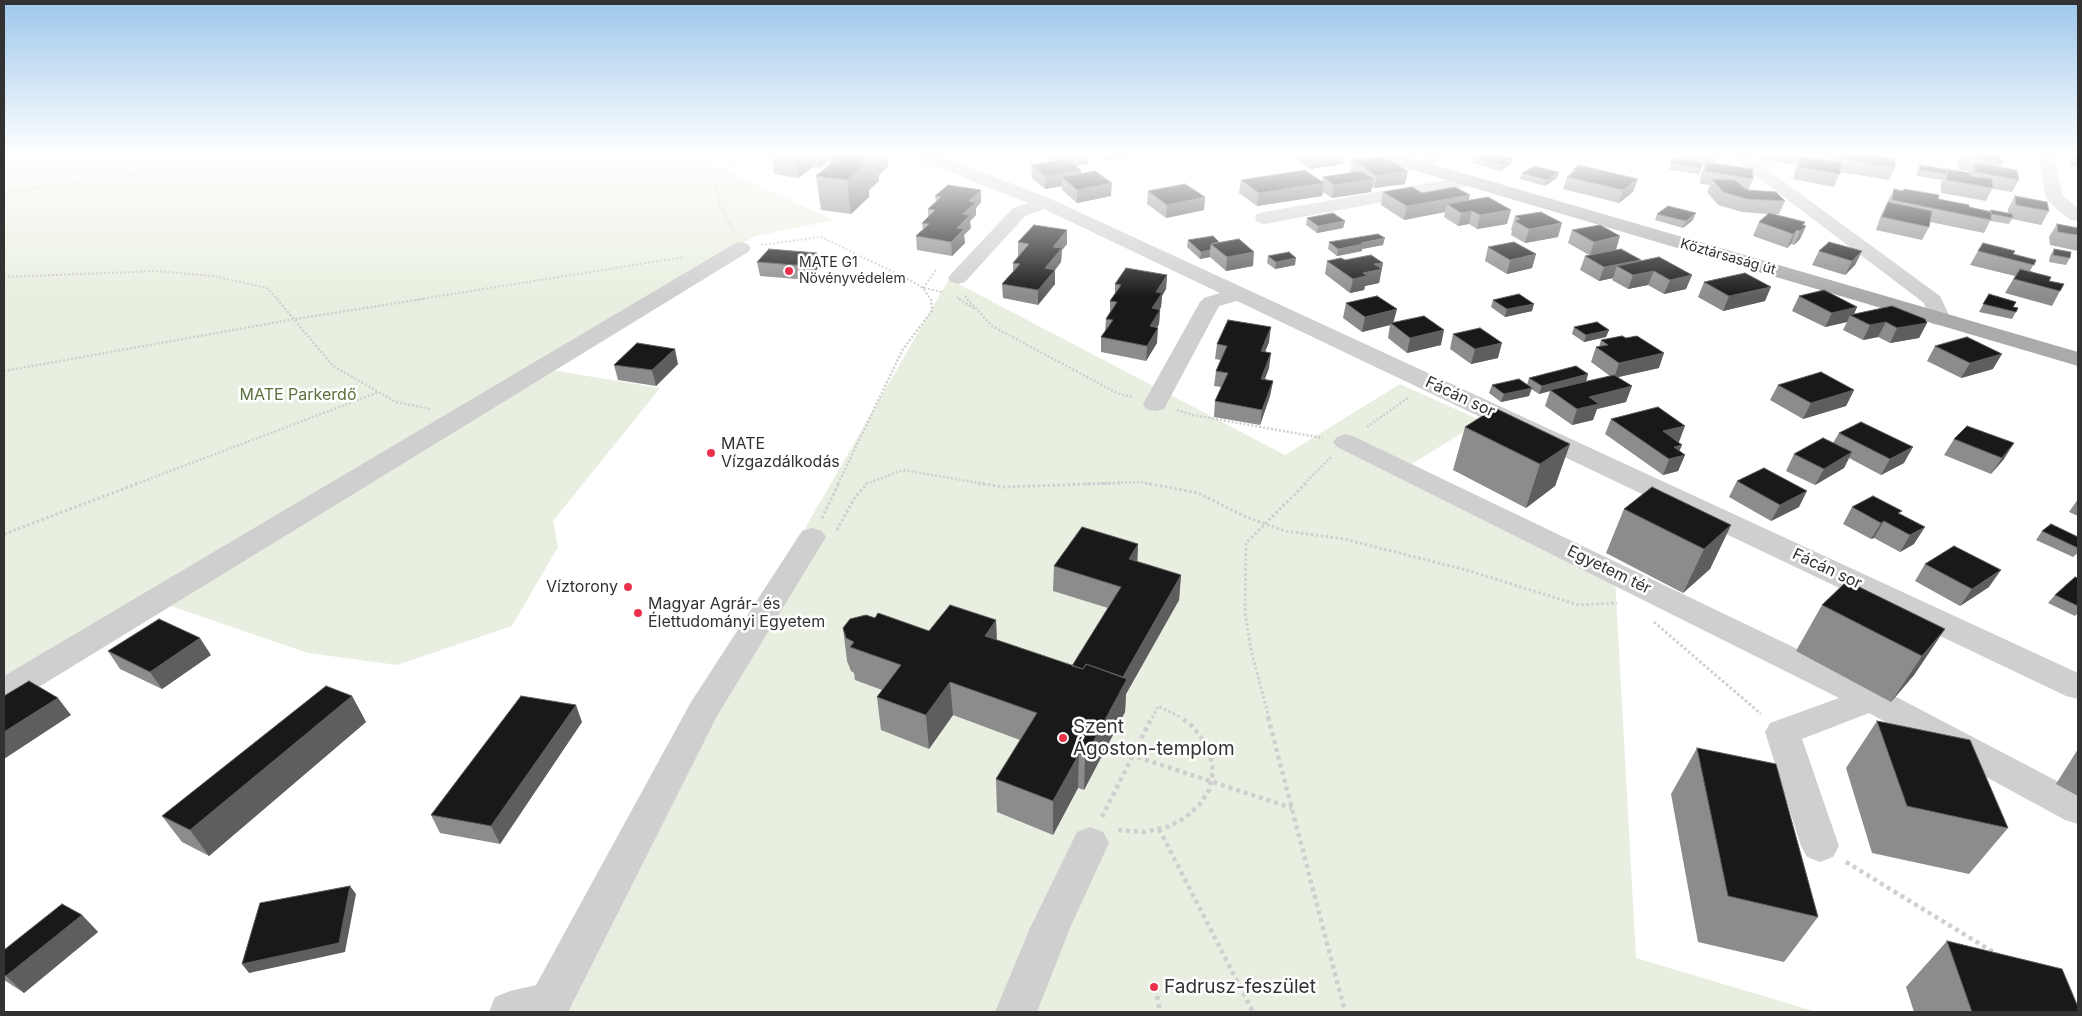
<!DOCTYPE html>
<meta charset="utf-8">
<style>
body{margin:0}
#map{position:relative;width:2082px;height:1016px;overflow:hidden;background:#fff;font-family:Inter,sans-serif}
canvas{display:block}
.frame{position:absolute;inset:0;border:5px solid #323232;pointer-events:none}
</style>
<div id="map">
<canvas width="2082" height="1016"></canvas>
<div class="frame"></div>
</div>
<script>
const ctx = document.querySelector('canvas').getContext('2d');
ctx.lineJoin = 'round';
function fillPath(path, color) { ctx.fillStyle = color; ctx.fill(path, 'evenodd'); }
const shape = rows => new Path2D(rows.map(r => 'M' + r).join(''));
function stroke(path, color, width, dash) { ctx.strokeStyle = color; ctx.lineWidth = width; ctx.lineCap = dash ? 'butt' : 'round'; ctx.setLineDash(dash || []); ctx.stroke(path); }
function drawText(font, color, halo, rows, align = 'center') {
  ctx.font = font + ' Inter,sans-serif'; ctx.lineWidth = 5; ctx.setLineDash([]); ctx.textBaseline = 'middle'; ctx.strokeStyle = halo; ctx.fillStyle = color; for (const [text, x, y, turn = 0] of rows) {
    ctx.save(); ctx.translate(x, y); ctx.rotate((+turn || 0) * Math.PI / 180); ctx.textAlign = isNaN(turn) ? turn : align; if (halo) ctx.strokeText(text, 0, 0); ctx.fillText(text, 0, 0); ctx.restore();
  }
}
fillPath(shape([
 [4,154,688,154,834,220,755,236,539,368,660,388,553,521,558,547,512,626,397,665,308,653,153,600,4,687],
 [949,279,1285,455,1400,384,1482,421,1400,471,1615,577,1636,958,1817,1012,532,1012,700,710]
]), '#e9efe0');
stroke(shape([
 [585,154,721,172],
 [4,193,275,154],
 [734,231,719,203,716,183,721,172,748,154],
 [761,245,821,237,906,278,923,288,931,300],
 [4,277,157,271,213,276,267,288,278,300],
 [923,288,936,270],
 [924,288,942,292],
 [965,296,968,300],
 [957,297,961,300],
 [415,300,684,257]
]), '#cfcfcf', 2, [2, 2]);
stroke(shape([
 [277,299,333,366,396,402,430,409],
 [959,299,975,309],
 [967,299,992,326,1117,393,1132,397],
 [4,371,295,319,423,299],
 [1177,410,1193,415,1323,438],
 [1367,427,1408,398],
 [136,484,379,392],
 [838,484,903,349,932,311,931,299],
 [866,484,903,470,985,484],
 [1085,484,1141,482,1151,484],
 [1304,484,1331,457]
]), '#cfcfcf', 2.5, [2, 2]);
stroke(shape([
 [978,483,1003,487,1120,483],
 [1145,483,1198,493,1246,517,1285,531,1344,539,1466,570,1579,605,1617,603],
 [822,518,839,483],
 [837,530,854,499,867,483],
 [4,534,139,483],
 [1654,622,1761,714],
 [1152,718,1158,706,1182,718],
 [1269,718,1251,650,1245,612,1246,543,1306,483]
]), '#cfcfcf', 3, [2.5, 2.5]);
stroke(shape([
 [1268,717,1345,1012],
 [1107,747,1292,808],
 [1102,817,1152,717],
 [1159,829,1253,1012],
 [1118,830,1144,832,1167,827,1185,818,1200,804,1209,790,1213,771,1210,754,1201,737,1191,725,1180,717],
 [1846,862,1998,955],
 [1157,996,1160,1012]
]), '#cfcfcf', 4.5, [4, 4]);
fillPath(shape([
 [912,154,936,154,1051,199,2078,673,2078,699,2066,696,1237,301,1219,306,1164,409,1155,411,1146,409,1143,404,1200,302,1204,298,1220,293,1044,209,1025,216,965,282,958,284,951,282,948,278,951,274,1013,208,1028,203,914,158,912,154],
 [1428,154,1449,154,1425,170,1413,170,1411,166,1413,162,1428,154],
 [1727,154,1746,154,1940,296,1951,319,1948,324,1940,325,1932,324,1924,303,1727,154],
 [2037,154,2053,154,2063,196,2078,208,2078,221,2071,220,2060,212,2046,198,2037,154],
 [1469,176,1475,177,1478,181,1475,185,1264,224,1257,222,1255,218,1257,214,1264,212,1469,176],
 [741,242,748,244,751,248,748,252,16,701,4,704,4,676,734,244,741,242],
 [1346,434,1355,437,1883,690,2078,792,2078,824,2065,820,1869,713,1802,739,1839,846,1833,857,1820,862,1807,857,1801,846,1765,732,1770,723,1839,698,1337,447,1333,442,1337,437,1346,434],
 [812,528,822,531,826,537,717,716,568,1012,489,1012,495,997,510,991,536,985,691,702,802,531,812,528],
 [1090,827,1103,832,1109,843,1070,928,1037,1012,995,1012,1030,928,1077,832,1090,827]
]), '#cfcfcf');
fillPath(shape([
 [1370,154,1397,154,2078,352,2078,366,1372,158,1370,154]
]), '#aaa');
fillPath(shape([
 [771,154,831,154,832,157,888,166,879,175,879,181,869,190,869,197,851,214,821,210,816,176,830,165,829,160,819,168,813,167,798,178,774,174],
 [1049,154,1088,154,1088,164,1076,166,1081,174,1111,196,1077,203,1062,190,1062,186,1045,189,1032,178,1031,165,1053,161,1049,158],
 [1097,154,1135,154,1135,155,1105,160],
 [1294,154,1344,154,1343,164,1310,169,1293,157],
 [1686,154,1718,154,1715,163,1753,179,1748,190,1785,201,1779,214,1772,214,1805,222,1804,225,1806,226,1800,239,1794,245,1791,244,1787,248,1753,236,1759,222,1768,214,1742,212,1718,205,1707,192,1710,185,1700,184,1701,174,1704,167,1702,167,1699,174,1669,170,1672,158,1685,160],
 [1761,154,1816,154,1814,159,1829,161,1832,154,1868,154,1895,168,1889,180,1840,172,1834,187,1793,179,1797,165,1761,159],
 [1961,154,1995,154,2002,163,2000,167,2019,180,2012,192,1992,189,1986,201,1941,193,1941,182,1942,180,1917,176,1917,171,1920,165,1968,173,1969,171,1959,170,1957,162],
 [2072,154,2078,154,2078,167,2071,166,2070,159],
 [1474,157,1511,164,1500,171,1472,163],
 [1352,160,1405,184,1374,188,1372,187,1371,192,1332,198,1323,192,1322,196,1257,206,1239,193,1241,180,1322,181,1323,177,1351,173,1350,172],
 [1573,169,1633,192,1619,203,1563,189,1567,177,1571,174],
 [1559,172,1557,178,1545,186,1520,179,1522,173],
 [1894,189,1902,191,1904,189,1969,207,1990,211,1991,210,2008,213,2008,209,2015,196,2049,211,2041,225,2012,219,2009,224,1990,221,1984,233,1930,222,1929,227,1922,240,1876,230,1881,215],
 [981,190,981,202,976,208,976,215,970,221,971,228,964,235,965,243,952,256,917,250,916,236,923,230,922,223,928,217,928,209,936,202,935,196],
 [1148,191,1205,197,1204,210,1166,218,1147,204],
 [1383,192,1422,193,1469,200,1507,224,1477,229,1469,224,1458,226,1444,217,1445,212,1404,220,1381,205],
 [1657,214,1693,220,1683,228,1655,220],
 [1515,216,1558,237,1525,243,1511,235,1512,230,1511,230],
 [1307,218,1345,221,1343,228,1317,233,1306,225],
 [2057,224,2078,228,2078,251,2050,245,2049,237],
 [1067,230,1067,244,1062,250,1061,262,1055,270,1055,284,1038,305,1003,298,1002,284,1013,272,1013,263,1019,256,1018,256,1018,242],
 [1572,230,1616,250,1641,260,1640,261,1692,275,1686,289,1664,294,1648,285,1628,289,1612,280,1613,278,1599,281,1580,270,1585,256,1589,255,1568,243],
 [1188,240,1219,242,1253,266,1226,271,1210,257,1200,259,1187,247],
 [1329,242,1383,245,1362,249,1362,251,1337,256,1328,249],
 [1488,247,1536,254,1532,268,1507,274,1485,261],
 [2054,249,2070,258,2066,265,2049,262,2050,256],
 [1819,251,1862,251,1855,265,1845,275,1812,265],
 [1978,251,2013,254,2036,260,2030,271,2049,281,2060,291,2052,306,2005,293,2015,276,1970,265],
 [817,253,819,267,809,280,760,276,757,262],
 [1268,256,1295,265,1275,269,1267,263],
 [1345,260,1383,263,1379,283,1365,286,1364,290,1350,293,1325,274,1327,261],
 [1167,275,1166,289,1162,296,1161,307,1160,310,1159,324,1157,328,1157,343,1146,361,1101,352,1101,337,1105,332,1106,319,1110,312,1110,301,1115,295,1115,284],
 [1704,282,1765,301,1723,311,1698,297],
 [1989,294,2013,307,2018,308,2012,319,1979,312],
 [1799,296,1857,307,1854,314,1927,323,1919,338,1890,343,1878,337,1863,340,1843,330,1847,322,1825,327,1792,311],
 [1493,300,1532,311,1505,317,1491,307],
 [1346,303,1394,323,1441,345,1407,353,1388,338,1390,325,1362,332,1343,318],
 [1574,327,1609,330,1606,337,1584,342,1572,334],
 [1453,334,1498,358,1471,364,1450,349],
 [1601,340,1659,368,1618,377,1626,402,1597,409,1593,420,1572,425,1545,406,1550,391,1539,394,1531,389,1529,396,1501,402,1489,393,1492,385,1527,385,1529,378,1588,374,1586,381,1610,376,1591,362,1596,347,1599,347],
 [1269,342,1265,352,1269,368,1265,379,1273,381,1270,396,1260,425,1214,417,1215,401,1221,387,1214,386,1216,371,1221,360,1215,359,1217,344],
 [1935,346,1993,369,1961,378,1927,361],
 [678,364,656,386,618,380,614,365],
 [1778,385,1854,390,1846,406,1803,419,1770,400],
 [1611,419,1679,442,1678,442,1679,451,1685,455,1678,471,1663,475,1605,434],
 [1967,426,2004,459,1991,474,1944,455,1954,439],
 [1465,427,1570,444,1555,486,1526,508,1453,470],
 [1839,433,1904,463,1881,475,1849,458,1844,468,1815,485,1786,471,1794,454,1833,443],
 [1737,481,1799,507,1771,521,1729,497],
 [2078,499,2078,516,2069,512],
 [1852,507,1900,514,1914,544,1900,552,1874,538,1871,539,1843,524],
 [1624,509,1731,525,1710,569,1683,593,1606,553],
 [2042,531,2078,537,2078,553,2073,557,2036,540],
 [1138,544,1137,561,1181,575,1179,600,1126,694,1125,712,1084,790,1078,788,1053,835,997,812,996,779,1020,740,953,715,929,749,881,730,877,697,882,690,855,680,854,673,851,671,847,661,843,628,875,618,929,631,996,620,997,640,1072,666,1108,608,1053,591,1054,566],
 [1925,564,1989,587,1960,606,1915,581],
 [2078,578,2078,613,2075,616,2048,603,2055,595],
 [1822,605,1945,629,1914,675,1891,702,1796,651],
 [108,651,211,655,162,689,120,669],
 [352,696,366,722,209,856,182,842,162,816],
 [1877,721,2008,828,1969,874,1872,853,1846,768],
 [582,722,500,844,440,833,431,815],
 [1697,748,1818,917,1784,962,1698,942,1671,794],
 [2078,749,2078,796,2056,784],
 [82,915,98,932,24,993,4,980,4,950],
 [1947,941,2078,1012,1914,1012,1906,987]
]), '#8c8c8c');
fillPath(shape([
 [795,154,811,154,813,167,798,178],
 [817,154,831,154,832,158,819,168],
 [868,154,887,154,888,166,879,175,879,181,869,190,869,197,851,214,847,180,859,163],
 [1072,154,1088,154,1088,164,1062,168,1062,156],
 [1105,154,1135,154,1135,155,1105,160],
 [1324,154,1344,154,1343,164,1310,169,1312,156],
 [1513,158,1511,164,1500,171,1502,165],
 [1081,170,1081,182,1062,177,1062,186,1045,189,1045,176],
 [1408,171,1405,184,1374,188,1377,176],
 [1559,172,1557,178,1545,186,1547,180],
 [1373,179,1371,192,1332,198,1334,185],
 [1638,179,1633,192,1619,203,1623,190],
 [1112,183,1111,196,1077,203,1077,190],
 [1324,183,1322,196,1257,206,1259,193],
 [981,190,981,202,976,208,976,215,970,221,971,228,964,235,965,243,952,256,951,242,963,214,969,201],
 [1470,195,1467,208,1447,204,1445,212,1404,220,1407,206],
 [1205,197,1204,210,1166,218,1167,205],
 [1511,210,1507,224,1477,229,1480,215],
 [1472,211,1469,224,1458,226,1461,213],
 [1696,213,1693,220,1683,228,1686,221],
 [1345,221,1343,228,1317,233,1318,226],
 [1805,222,1802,230,1806,226,1800,239,1794,245,1802,225],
 [1562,223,1558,237,1525,243,1529,229],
 [1067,230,1067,244,1062,250,1061,262,1055,270,1055,284,1038,305,1038,290,1053,247],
 [1797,230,1791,244,1787,248,1793,234],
 [1620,236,1616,250,1590,255,1594,242],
 [1385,238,1383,245,1362,249,1362,251,1337,256,1338,249,1361,243],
 [1210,250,1210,257,1200,259,1201,252],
 [1862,251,1855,265,1845,275,1852,261],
 [1254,252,1253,266,1226,271,1227,257],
 [817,253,819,267,809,280,807,266],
 [1536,254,1532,268,1507,274,1510,260],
 [1296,258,1295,265,1275,269,1276,262],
 [1641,260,1636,273,1617,266,1613,278,1599,281,1604,267],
 [1383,263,1379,283,1365,286,1364,290,1350,293,1353,279,1363,273,1374,264],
 [1654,271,1648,285,1628,289,1633,275],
 [1167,275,1166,289,1162,296,1161,307,1151,323,1152,308,1156,292],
 [1692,275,1686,289,1664,294,1670,280],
 [1771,287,1765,301,1723,311,1729,296],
 [1534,304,1532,311,1505,317,1507,309],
 [1857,307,1853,316,1850,315,1847,322,1825,327,1832,313],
 [1397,309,1393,324,1391,323,1390,325,1362,332,1365,317],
 [1160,310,1159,324,1149,341,1150,326],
 [1886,322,1878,337,1863,340,1870,325],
 [1927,323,1919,338,1890,343,1897,328],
 [1271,327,1269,342,1259,366,1261,351],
 [1158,328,1157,343,1146,361,1147,346],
 [1444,330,1441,345,1407,353,1410,338],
 [1609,330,1606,337,1584,342,1586,335],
 [1502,343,1498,358,1471,364,1475,349],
 [675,349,678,364,656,386,652,370],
 [1271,353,1269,368,1259,394,1261,379],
 [1664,353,1659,368,1614,378,1619,363],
 [2002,354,1993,369,1961,378,1970,363],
 [1588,374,1586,382,1550,390,1550,391,1539,394,1542,386],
 [1273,381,1270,396,1260,425,1262,410],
 [1632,386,1626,402,1597,409,1593,420,1572,425,1577,409,1589,397],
 [1532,388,1529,396,1501,402,1504,394],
 [1854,390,1846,406,1803,419,1811,403],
 [1685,426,1679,442,1656,447,1663,431],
 [2014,443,2004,459,1991,474,2002,458],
 [1570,444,1555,486,1526,508,1540,464],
 [1682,445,1677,457,1685,455,1678,471,1663,475,1674,447],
 [1913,447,1904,463,1881,475,1890,459],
 [1852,452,1844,468,1815,485,1824,469],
 [1807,491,1799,507,1771,521,1780,505],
 [1884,521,1874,538,1871,539,1881,523],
 [1731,525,1710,569,1683,593,1704,549],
 [1925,527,1914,544,1900,552,1910,535],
 [1138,544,1137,569,1129,559],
 [2001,570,1989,587,1960,606,1972,589],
 [1181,575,1179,600,1126,694,1125,712,1084,790,1085,757,1120,683],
 [996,620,997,653,985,636],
 [1945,629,1914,675,1891,702,1922,656],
 [200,638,211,655,162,689,150,672],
 [950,682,953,715,929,749,926,715],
 [352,696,366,722,209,856,190,830],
 [58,698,71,715,4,759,4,732],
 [576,705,582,722,500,844,491,826],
 [1079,754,1078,788,1053,835,1053,801],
 [350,886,356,894,345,952,249,973,242,964],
 [82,915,98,932,24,993,6,976]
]), '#5e5e5e');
const building = shape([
 [835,154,868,154,859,163,866,164,847,180,816,176,836,160,829,159,835,154],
 [1060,154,1072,154,1062,156,1060,154],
 [1309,154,1324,154,1312,156,1309,154],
 [1478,154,1499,154,1513,158,1502,165,1474,157,1478,154],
 [1704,154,1718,154,1717,157,1704,154],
 [1834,154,1868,154,1895,159,1895,168,1833,157,1834,154],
 [1965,154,2000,155,2002,163,1965,157,1965,154],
 [1383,156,1408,171,1377,176,1352,160,1383,156],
 [1800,156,1842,163,1840,174,1798,167,1800,156],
 [1672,158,1702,163,1701,168,1671,163,1672,158],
 [1067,159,1081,170,1045,176,1031,165,1067,159],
 [1706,162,1753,169,1753,179,1705,171,1706,162],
 [1974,163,2017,170,2019,180,1975,172,1974,163],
 [1579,165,1638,179,1623,190,1567,177,1576,170,1573,169,1579,165],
 [1920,165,1956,171,1947,169,1945,174,1920,170,1920,165],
 [1535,166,1559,172,1547,180,1522,173,1535,166],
 [1947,169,1970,173,1970,176,1992,179,1993,188,1947,180,1947,169],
 [1305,170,1324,183,1259,193,1241,180,1305,170],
 [1095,171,1112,183,1077,190,1062,177,1095,171],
 [1361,171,1373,179,1334,185,1323,177,1361,171],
 [1712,179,1735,180,1744,188,1748,190,1776,192,1785,201,1747,199,1723,192,1712,179],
 [1185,184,1205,197,1167,205,1148,191,1185,184],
 [948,185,981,190,969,201,976,202,963,214,970,215,957,228,964,229,951,242,916,236,929,224,922,223,935,210,928,209,941,197,935,196,948,185],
 [1412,187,1422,193,1455,187,1470,195,1407,206,1383,192,1412,187],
 [1894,189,1903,191,1904,189,1939,195,1938,199,1969,205,1969,207,1991,212,1991,220,1892,200,1894,189],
 [2015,196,2047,202,2049,211,2016,205,2015,196],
 [1488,197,1511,210,1480,215,1472,211,1461,213,1447,204,1488,197],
 [1888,202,1932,211,1929,227,1882,217,1888,202],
 [1668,206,1696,213,1686,221,1657,214,1668,206],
 [1991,210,2012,214,2013,218,1991,214,1991,210],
 [1541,212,1562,223,1529,229,1515,221,1520,219,1515,216,1541,212],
 [1333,213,1345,221,1318,226,1307,218,1333,213],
 [1769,213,1805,222,1802,225,1806,226,1800,231,1797,230,1793,234,1759,222,1769,213],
 [2057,224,2078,228,2078,235,2058,232,2057,224],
 [1034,225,1067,230,1053,247,1062,248,1045,268,1055,270,1038,290,1002,284,1020,264,1013,263,1029,244,1018,242,1034,225],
 [1600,225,1620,236,1594,242,1572,230,1600,225],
 [1378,234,1385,238,1361,243,1363,244,1338,249,1329,242,1378,234],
 [1213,236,1219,242,1211,244,1210,250,1201,252,1188,240,1213,236],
 [1239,239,1254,252,1227,257,1211,244,1239,239],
 [1514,242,1536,254,1510,260,1488,247,1514,242],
 [1829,242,1862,251,1852,261,1819,251,1829,242],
 [1983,243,2015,251,2013,254,2036,260,2034,265,1978,251,1983,243],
 [769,249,817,253,807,266,757,262,769,249],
 [1621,249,1641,260,1604,267,1585,256,1621,249],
 [2054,249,2071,252,2070,258,2053,255,2054,249],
 [1289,252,1296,258,1276,262,1268,256,1289,252],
 [1371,255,1383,263,1374,264,1382,269,1363,273,1367,276,1353,279,1327,261,1341,258,1345,260,1371,255],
 [1659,257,1692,275,1670,280,1654,271,1633,275,1617,266,1659,257],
 [1126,268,1167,275,1156,292,1162,293,1152,308,1160,310,1150,326,1158,328,1147,346,1101,337,1113,320,1106,319,1117,302,1110,301,1121,285,1115,284,1126,268],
 [2020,269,2051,277,2049,281,2064,284,2060,291,2014,279,2020,269],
 [1745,273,1771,287,1729,296,1704,282,1745,273],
 [1824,290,1857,307,1832,313,1799,296,1824,290],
 [1519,294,1534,304,1507,309,1493,300,1519,294],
 [1989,294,2016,302,2013,307,2018,308,2016,312,1983,304,1989,294],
 [1377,296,1397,309,1365,317,1346,303,1377,296],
 [1892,306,1925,319,1927,323,1897,328,1886,322,1870,325,1850,315,1892,306],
 [1424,316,1444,330,1410,338,1391,323,1424,316],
 [1228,320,1271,327,1261,351,1271,353,1261,379,1273,381,1262,410,1215,401,1228,373,1216,371,1227,346,1217,344,1228,320],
 [1597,322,1609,330,1586,335,1574,327,1597,322],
 [1480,328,1502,343,1475,349,1453,334,1480,328],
 [1622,336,1626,338,1637,336,1664,353,1619,363,1596,347,1608,345,1601,340,1622,336],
 [1967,337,2002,354,1970,363,1935,346,1967,337],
 [637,343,675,349,652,370,614,365,637,343],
 [1576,366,1588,374,1542,386,1529,378,1576,366],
 [1821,372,1854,390,1811,403,1778,385,1821,372],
 [1614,375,1632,386,1589,397,1599,404,1577,409,1550,390,1614,375],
 [1519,379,1532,388,1504,394,1492,385,1519,379],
 [1658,407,1685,426,1663,431,1682,445,1674,447,1685,455,1669,459,1611,419,1658,407],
 [1495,408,1570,444,1540,464,1465,427,1495,408],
 [1861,422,1913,447,1890,459,1839,433,1861,422],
 [1967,426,2014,443,2002,458,1954,439,1967,426],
 [1823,438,1852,452,1824,469,1794,454,1823,438],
 [1764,468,1807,491,1780,505,1737,481,1764,468],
 [1652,487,1731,525,1704,549,1624,509,1652,487],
 [1873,496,1902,511,1898,513,1925,527,1910,535,1884,521,1881,523,1852,507,1873,496],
 [2051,524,2078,537,2078,548,2042,531,2051,524],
 [1082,527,1138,544,1129,559,1181,575,1123,677,1086,664,1083,669,1072,666,1121,587,1054,566,1082,527],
 [1954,546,2001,570,1972,589,1925,564,1954,546],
 [2075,577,2078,578,2078,606,2055,595,2075,577],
 [1847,581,1945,629,1922,656,1822,605,1847,581],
 [950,605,996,620,985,636,1083,669,1086,664,1127,679,1085,757,1079,754,1053,801,996,779,1037,713,950,682,926,715,877,697,901,665,850,647,854,642,846,638,843,628,850,619,866,615,875,618,878,613,929,631,950,605],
 [159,619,200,638,150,672,108,651,159,619],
 [29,681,58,698,4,732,4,696,29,681],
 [326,686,352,696,190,830,162,816,326,686],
 [521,696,576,705,491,826,431,815,521,696],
 [1877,721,1970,740,2008,828,1907,806,1877,721],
 [1697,748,1776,764,1818,917,1728,896,1697,748],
 [350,886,339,943,242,964,260,903,350,886],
 [62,904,82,915,6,976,4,974,4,950,62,904],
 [1947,941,2062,969,2078,1007,2078,1012,1972,1012,1947,941]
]);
fillPath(building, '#191919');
stroke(building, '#5e5e5e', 1);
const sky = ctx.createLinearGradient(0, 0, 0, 297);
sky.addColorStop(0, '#9dc7eb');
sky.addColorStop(0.52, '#fff');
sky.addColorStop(1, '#ffffff00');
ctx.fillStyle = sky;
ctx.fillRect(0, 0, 2082, 297);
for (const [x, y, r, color] of [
 [789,271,5,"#ec314b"],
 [711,453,5,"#ec314b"],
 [628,587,5,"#ec314b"],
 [638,613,5,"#ec314b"],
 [1063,738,5,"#ec314b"],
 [1154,987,5,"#ec314b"]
]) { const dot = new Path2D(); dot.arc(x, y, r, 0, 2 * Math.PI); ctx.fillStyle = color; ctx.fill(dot); stroke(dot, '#fff', 2); }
drawText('14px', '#323232', '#fff', [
 ["Köztársaság út",1728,257,16]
]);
drawText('14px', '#323232', '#fff', [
 ["MATE G1",799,263],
 ["Növényvédelem",799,279]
], 'left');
drawText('16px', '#58703c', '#fff', [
 ["MATE Parkerdő",298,395]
]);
drawText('16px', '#323232', '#fff', [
 ["Fácán sor",1460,397,25],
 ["Fácán sor",1827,569,25],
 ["Egyetem tér",1609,570,26]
]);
drawText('16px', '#323232', '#fff', [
 ["MATE",721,444],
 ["Vízgazdálkodás",721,462],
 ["Víztorony",618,587,"right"],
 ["Magyar Agrár- és",648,604],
 ["Élettudományi Egyetem",648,622]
], 'left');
drawText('19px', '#323232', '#fff', [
 ["Szent",1073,727],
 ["Ágoston-templom",1073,749],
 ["Fadrusz-feszület",1164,987]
], 'left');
</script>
